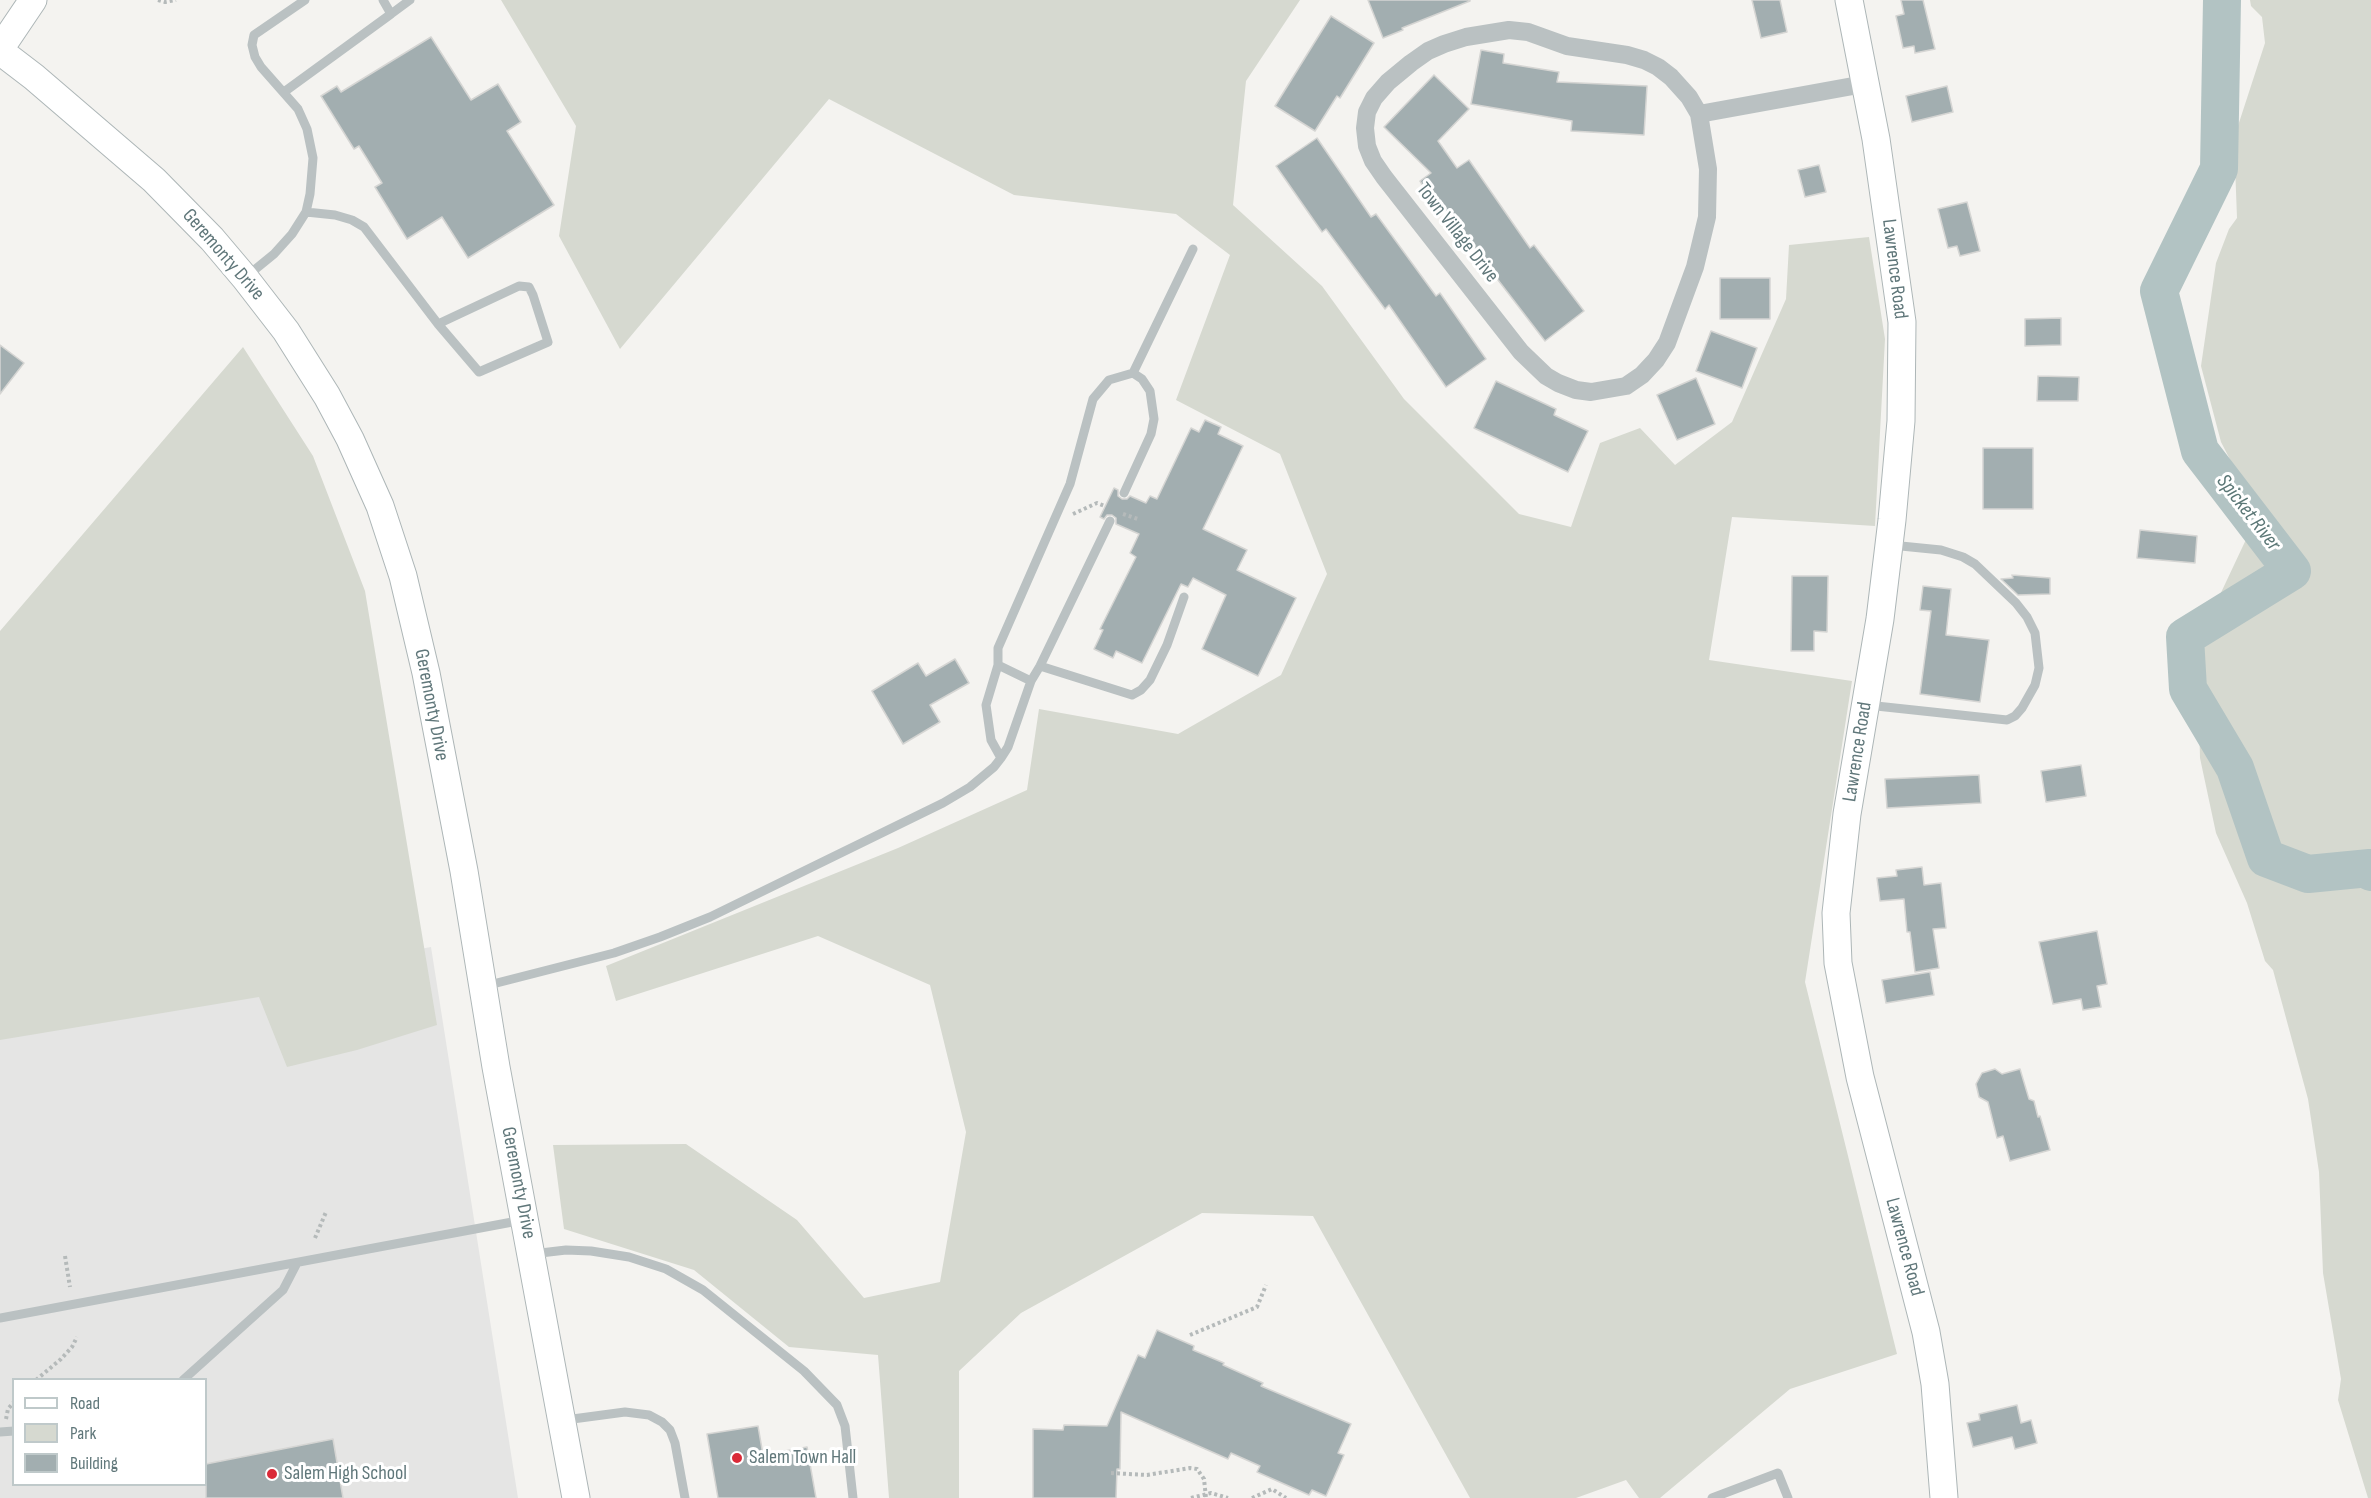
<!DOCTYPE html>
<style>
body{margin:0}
#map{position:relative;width:2371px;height:1498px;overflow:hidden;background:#f4f3f0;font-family:"Sofia Sans Condensed",sans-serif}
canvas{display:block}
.legend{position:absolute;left:12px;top:1378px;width:195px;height:108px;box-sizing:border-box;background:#fff;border:2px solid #bfc9ca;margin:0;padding:8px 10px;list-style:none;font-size:18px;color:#60777a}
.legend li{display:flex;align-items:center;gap:12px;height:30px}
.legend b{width:30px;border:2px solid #bfc9ca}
</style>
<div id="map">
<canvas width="2371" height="1498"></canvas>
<ul class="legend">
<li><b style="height:8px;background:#fff"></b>Road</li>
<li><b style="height:16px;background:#d6d9d0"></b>Park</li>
<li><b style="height:16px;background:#a2aeb0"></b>Building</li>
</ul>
</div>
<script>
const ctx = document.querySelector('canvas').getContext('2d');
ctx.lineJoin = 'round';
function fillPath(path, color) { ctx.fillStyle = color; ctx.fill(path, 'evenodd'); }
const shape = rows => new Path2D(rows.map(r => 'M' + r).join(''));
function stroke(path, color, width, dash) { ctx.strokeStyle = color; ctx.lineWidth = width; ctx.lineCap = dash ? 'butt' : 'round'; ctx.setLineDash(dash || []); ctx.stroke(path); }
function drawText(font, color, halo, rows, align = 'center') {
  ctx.font = font + ' "Sofia Sans Condensed",sans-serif'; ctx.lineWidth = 6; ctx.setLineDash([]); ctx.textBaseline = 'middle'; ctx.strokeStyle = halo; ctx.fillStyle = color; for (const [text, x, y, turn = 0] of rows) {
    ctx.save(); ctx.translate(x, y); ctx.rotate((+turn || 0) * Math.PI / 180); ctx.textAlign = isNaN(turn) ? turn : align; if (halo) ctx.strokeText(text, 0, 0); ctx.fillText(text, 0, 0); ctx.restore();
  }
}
fillPath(shape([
 [431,947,518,1498,0,1498,0,1024],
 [14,1380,206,1380,206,1484,14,1484]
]), '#e5e5e4');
fillPath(shape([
 [501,0,1300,0,1246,81,1233,205,1322,286,1404,399,1519,514,1571,527,1600,443,1640,428,1675,465,1732,422,1786,299,1789,245,1869,237,1885,339,1875,526,1732,517,1709,660,1852,681,1805,982,1897,1354,1790,1389,1660,1498,1639,1498,1626,1480,1576,1498,1470,1498,1313,1216,1202,1213,1021,1313,959,1371,959,1498,889,1498,878,1355,789,1347,694,1270,564,1229,553,1145,686,1144,797,1220,864,1298,940,1282,966,1132,930,985,818,936,616,1001,606,966,898,848,1027,790,1039,709,1178,734,1281,675,1327,574,1280,454,1176,400,1230,255,1176,214,1014,195,829,99,620,349,559,236,576,126],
 [2250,0,2371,0,2371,1498,2368,1498,2338,1400,2341,1379,2323,1273,2319,1172,2308,1099,2273,970,2265,961,2247,903,2216,833,2200,758,2198,681,2202,633,2258,514,2221,442,2201,366,2216,263,2229,229,2237,218,2234,138,2265,43,2262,17,2251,6],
 [243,347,313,456,365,591,437,1025,357,1050,287,1067,259,997,0,1040,0,631]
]), '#d6d9d0');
stroke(shape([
 [2222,0,2219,169,2159,291,2200,451,2292,571,2185,637,2188,689,2235,768,2266,858,2308,874,2370,868,2371,872]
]), '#b2c3c3', 38);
const building = shape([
 [1368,0,1470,0,1470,1,1402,28,1403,30,1383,38,1368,0],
 [1752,0,1780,0,1787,32,1761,38,1752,0],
 [1901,0,1923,0,1935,49,1915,53,1914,46,1903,48,1896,16,1904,14,1901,0],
 [1331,16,1374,43,1340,98,1337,96,1315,131,1275,106,1331,16],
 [431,37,471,100,498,84,521,122,507,131,554,205,468,258,442,217,407,239,375,187,382,183,359,146,354,149,321,96,337,86,341,92,431,37],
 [1481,50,1504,54,1503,63,1559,72,1557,82,1647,86,1644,135,1571,131,1572,121,1471,104,1481,50],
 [1434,75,1469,109,1438,141,1457,168,1469,160,1530,248,1534,245,1584,311,1545,341,1485,263,1482,265,1436,197,1432,200,1420,181,1431,173,1384,127,1434,75],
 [1947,86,1953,112,1912,122,1906,96,1947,86],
 [1317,138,1371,217,1376,214,1436,296,1440,293,1486,359,1446,387,1389,305,1385,309,1326,229,1322,232,1276,166,1317,138],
 [1819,165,1826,192,1805,197,1798,170,1819,165],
 [1967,202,1980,251,1960,256,1957,246,1948,248,1938,209,1967,202],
 [1720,278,1770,278,1770,319,1720,319,1720,278],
 [2061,318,2061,345,2025,346,2025,319,2061,318],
 [1711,331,1757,348,1742,388,1696,371,1711,331],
 [0,345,24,363,0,394,0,345],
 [2038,376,2079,377,2078,401,2037,401,2038,376],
 [1696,378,1715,424,1677,440,1657,395,1696,378],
 [1496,381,1556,409,1554,415,1588,431,1568,472,1474,428,1496,381],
 [1205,420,1221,427,1218,434,1243,446,1203,529,1247,550,1237,570,1296,598,1258,676,1202,649,1226,595,1193,578,1188,587,1181,584,1142,663,1116,651,1113,658,1094,649,1103,630,1100,629,1136,557,1130,553,1139,534,1116,524,1116,518,1112,515,1107,515,1104,519,1100,517,1114,488,1118,490,1118,496,1122,499,1127,499,1130,496,1146,503,1150,496,1157,499,1191,428,1199,432,1205,420],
 [1983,448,2033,448,2033,509,1983,509,1983,448],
 [2140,530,2197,536,2195,563,2137,558,2140,530],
 [2012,575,2050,578,2050,594,2018,595,2001,579,2013,578,2012,575],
 [1792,576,1828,576,1827,632,1814,631,1814,651,1791,651,1792,576],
 [1923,586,1951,589,1946,635,1989,640,1980,702,1920,694,1931,611,1920,610,1923,586],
 [955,659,969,683,930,705,940,722,903,744,872,691,918,663,926,676,955,659],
 [2081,765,2086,796,2046,802,2041,771,2081,765],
 [1979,775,1981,803,1887,808,1885,779,1979,775],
 [1922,867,1924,885,1941,883,1946,928,1933,929,1939,968,1915,972,1910,932,1907,932,1904,899,1880,901,1877,878,1897,876,1896,870,1922,867],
 [2097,931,2107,984,2097,986,2101,1007,2083,1010,2081,999,2053,1004,2039,942,2097,931],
 [1930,972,1934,995,1886,1003,1882,980,1930,972],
 [1995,1069,2002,1074,2020,1069,2029,1099,2034,1101,2038,1117,2040,1116,2050,1150,2010,1161,2003,1136,1997,1138,1988,1102,1979,1097,1976,1084,1982,1073,1995,1069],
 [1157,1330,1194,1346,1193,1350,1224,1363,1223,1365,1263,1383,1261,1386,1351,1424,1338,1453,1344,1455,1326,1496,1312,1490,1309,1495,1257,1472,1260,1466,1231,1453,1228,1459,1121,1412,1120,1469,1117,1469,1116,1498,1033,1498,1033,1429,1063,1430,1064,1425,1107,1426,1138,1355,1145,1358,1157,1330],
 [2017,1405,2021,1423,2031,1420,2037,1443,2015,1449,2012,1437,1973,1447,1967,1423,1980,1420,1979,1414,2017,1405],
 [758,1426,763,1455,807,1447,816,1498,718,1498,707,1434,758,1426],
 [333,1439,343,1498,206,1498,206,1464,333,1439]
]);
fillPath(building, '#a2aeb0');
stroke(building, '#d5d5d3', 1.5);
const secondary = shape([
 [1849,0,1876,139,1902,322,1901,421,1892,520,1880,619,1847,814,1836,913,1838,963,1860,1077,1926,1332,1935,1384,1944,1498],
 [0,49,33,0],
 [0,51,34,77,154,180,212,239,245,278,286,331,327,396,350,439,380,506,403,576,426,673,464,871,496,1067,576,1498]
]);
stroke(secondary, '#adb6b7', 29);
stroke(shape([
 [158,0,165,2,176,0],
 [1073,514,1097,503,1105,506],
 [1123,514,1138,519],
 [315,1238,326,1212],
 [65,1256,70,1287],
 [1190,1335,1257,1307,1266,1285],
 [36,1380,61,1359,72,1347,77,1337],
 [6,1419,8,1409,14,1402],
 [1111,1473,1147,1475,1190,1468,1197,1469,1204,1479,1206,1498],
 [1191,1498,1211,1493,1228,1498],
 [1252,1498,1272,1489,1286,1498]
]), '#b5baba', 4, [3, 3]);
stroke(shape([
 [305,0,254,35,252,45,255,57,261,67,298,109,307,129,313,158,310,194,306,212],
 [383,0,391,14,410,0],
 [284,92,391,14],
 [247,276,274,254,292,234,306,212,335,215,352,220,364,227,438,324,479,372,548,342,533,295,529,287,519,286,438,324],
 [1133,373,1193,249],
 [998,665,998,648,1070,484,1093,399,1109,380,1133,373,1142,379,1150,391,1154,419,1151,434,1124,493],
 [1040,666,1132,695,1141,690,1150,680,1167,645,1184,597],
 [1031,681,1040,666,1110,521],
 [1867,705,2007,720,2015,716,2022,708,2035,685,2039,668,2035,633,2027,617,2016,603,1975,564,1963,557,1941,550,1891,545],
 [485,986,614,953,660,937,710,917,943,803,970,787,994,767,1001,758,1008,747,1031,681,998,665,986,705,991,740,1001,758],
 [532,1254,566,1250,591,1251,629,1257,666,1269,703,1290,804,1371,837,1405,845,1426,853,1498],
 [0,1318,523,1220],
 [183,1380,283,1290,297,1263],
 [565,1420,625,1412,649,1415,662,1422,670,1430,675,1443,685,1498],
 [0,1432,14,1431],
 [1712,1498,1778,1473,1788,1498]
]), '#bac1c2', 9);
stroke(shape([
 [1699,114,1708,169,1707,217,1695,267,1667,343,1656,360,1642,375,1626,386,1591,392,1576,390,1558,383,1546,376,1521,352,1384,177,1373,161,1367,146,1365,128,1367,112,1374,98,1388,82,1411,63,1428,51,1444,44,1466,37,1509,30,1528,32,1567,46,1627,55,1644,60,1658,67,1671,77,1689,97,1699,114,1864,84]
]), '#bac1c2', 18);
stroke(secondary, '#fff', 27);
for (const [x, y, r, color] of [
 [737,1458,6,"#da2a38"],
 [272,1474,6,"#da2a38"]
]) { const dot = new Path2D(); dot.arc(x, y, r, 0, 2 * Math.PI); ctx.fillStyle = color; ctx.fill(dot); stroke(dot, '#fff', 2); }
drawText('20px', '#60777a', '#fff', [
 ["Town Village Drive",1457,233,52],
 ["Geremonty Drive",223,255,49],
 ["Lawrence Road",1894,269,83],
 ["Geremonty Drive",431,705,79],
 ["Lawrence Road",1858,752,-81],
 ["Geremonty Drive",518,1183,79],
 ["Lawrence Road",1904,1247,75]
]);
drawText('20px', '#60777a', '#fff', [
 ["Salem Town Hall",749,1458],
 ["Salem High School",284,1474]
], 'left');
drawText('italic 21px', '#5b7776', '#fff', [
 ["Spicket River",2248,513,52]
]);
</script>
